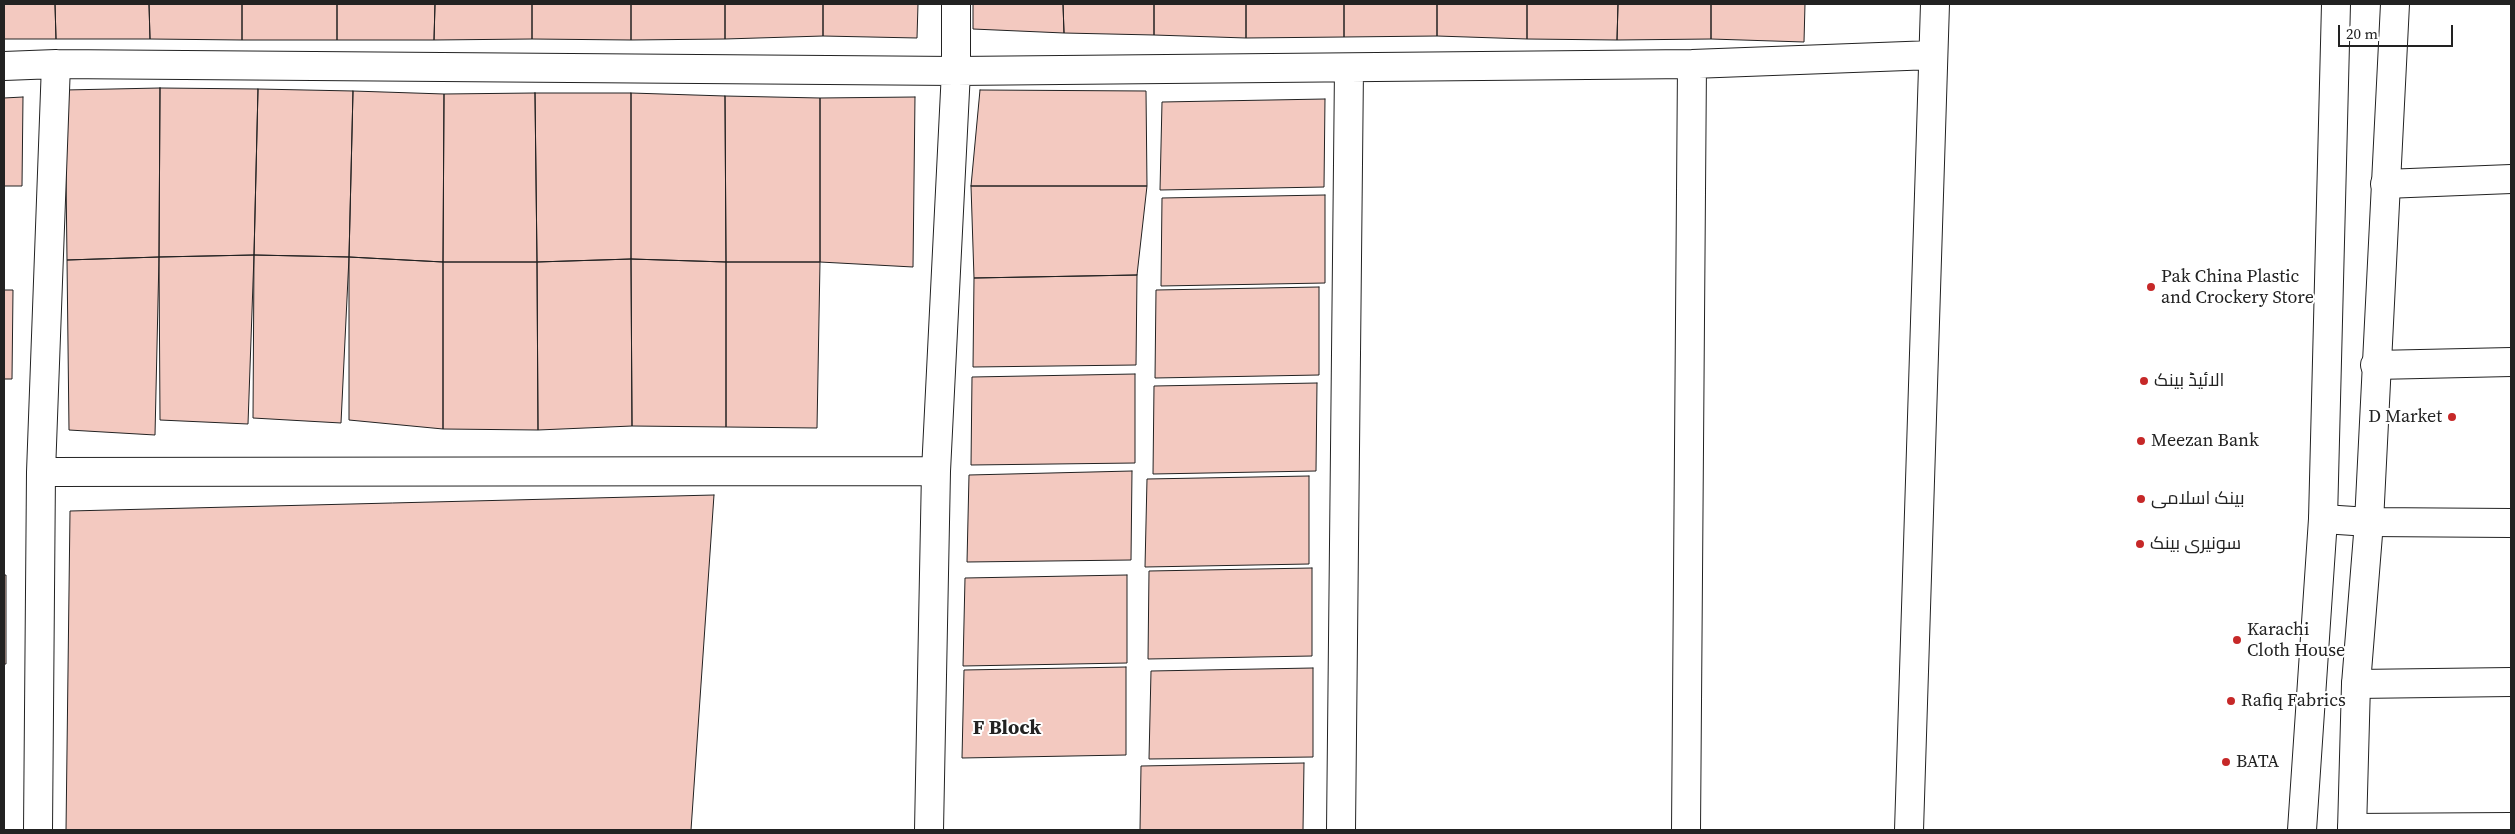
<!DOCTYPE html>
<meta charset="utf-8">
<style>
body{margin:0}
#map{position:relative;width:2515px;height:834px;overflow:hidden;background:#fff;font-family:"Source Serif 4",serif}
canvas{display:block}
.frame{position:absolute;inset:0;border:5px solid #222;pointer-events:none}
.scale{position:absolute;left:2338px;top:25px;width:115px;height:22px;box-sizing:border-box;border:2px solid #222;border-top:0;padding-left:6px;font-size:15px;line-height:18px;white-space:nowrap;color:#222;-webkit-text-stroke:4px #fff;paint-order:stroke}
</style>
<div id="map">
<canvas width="2515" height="834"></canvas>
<div class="frame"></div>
<div class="scale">20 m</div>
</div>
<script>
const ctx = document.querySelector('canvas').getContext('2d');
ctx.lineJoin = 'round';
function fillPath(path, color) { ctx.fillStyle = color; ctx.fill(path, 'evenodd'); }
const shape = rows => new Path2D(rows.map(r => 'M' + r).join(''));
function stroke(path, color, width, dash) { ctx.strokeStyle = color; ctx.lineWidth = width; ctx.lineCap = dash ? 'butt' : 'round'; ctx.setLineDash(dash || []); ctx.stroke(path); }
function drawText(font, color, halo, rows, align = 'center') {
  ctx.font = font + ' "Source Serif 4",Cairo,serif'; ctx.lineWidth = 4; ctx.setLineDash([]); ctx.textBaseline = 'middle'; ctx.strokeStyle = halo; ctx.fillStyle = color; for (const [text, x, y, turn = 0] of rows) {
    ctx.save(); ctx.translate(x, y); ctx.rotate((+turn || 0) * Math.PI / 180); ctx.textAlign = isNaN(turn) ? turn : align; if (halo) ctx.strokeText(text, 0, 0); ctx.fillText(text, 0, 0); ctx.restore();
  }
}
const building = shape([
 [4,4,55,4,56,39,4,39,4,4],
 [55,4,149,4,150,39,56,39,55,4],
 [149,4,242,4,242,40,150,39,149,4],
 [242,4,337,4,337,40,242,40,242,4],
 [337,4,435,4,434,40,337,40,337,4],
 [435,4,532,4,532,39,434,40,435,4],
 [532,4,631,4,631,40,532,39,532,4],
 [631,4,725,4,725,39,631,40,631,4],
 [725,4,823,4,823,36,725,39,725,4],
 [823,4,918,4,917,38,823,36,823,4],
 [973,4,1063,4,1064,33,973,29,973,4],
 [1063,4,1154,4,1154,35,1064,33,1063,4],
 [1154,4,1246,4,1246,38,1154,35,1154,4],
 [1246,4,1344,4,1344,37,1246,38,1246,4],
 [1344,4,1437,4,1437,36,1344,37,1344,4],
 [1437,4,1527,4,1527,39,1437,36,1437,4],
 [1527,4,1618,4,1617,40,1527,39,1527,4],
 [1618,4,1711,4,1711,39,1617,40,1618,4],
 [1711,4,1805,4,1804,42,1711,39,1711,4],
 [160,88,258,89,254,255,159,257,160,88],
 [160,88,159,257,67,260,65,90,160,88],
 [258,89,353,91,349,257,254,255,258,89],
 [980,90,1146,91,1147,186,971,186,980,90],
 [353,91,444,94,443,262,349,257,353,91],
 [535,93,631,93,631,259,537,262,535,93],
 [535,93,537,262,443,262,444,94,535,93],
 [631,93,725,96,726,262,631,259,631,93],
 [725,96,820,98,820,262,726,262,725,96],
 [23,97,22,186,4,186,4,98,23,97],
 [915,97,913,267,820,262,820,98,915,97],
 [1325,99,1324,187,1160,190,1162,102,1325,99],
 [971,186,1147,186,1137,275,974,278,971,186],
 [1325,195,1325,283,1161,286,1162,198,1325,195],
 [254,255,248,424,160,420,159,257,254,255],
 [254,255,349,257,341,423,253,418,254,255],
 [159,257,155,435,69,430,67,260,159,257],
 [349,257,443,262,443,429,349,420,349,257],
 [631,259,726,262,726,427,632,426,631,259],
 [631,259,632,426,538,430,537,262,631,259],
 [443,262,537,262,538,430,443,429,443,262],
 [726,262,820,262,817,428,726,427,726,262],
 [1137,275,1136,365,973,367,974,278,1137,275],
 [1319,287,1319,375,1155,378,1156,290,1319,287],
 [4,290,13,290,12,379,4,379,4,290],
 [1135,374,1135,463,971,465,972,377,1135,374],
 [1317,383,1316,471,1153,474,1154,386,1317,383],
 [1132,471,1131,560,967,562,969,475,1132,471],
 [1309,476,1309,564,1145,567,1147,479,1309,476],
 [714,495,691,830,66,830,70,511,714,495],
 [1312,568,1312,656,1148,659,1149,571,1312,568],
 [4,575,6,575,6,664,4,664,4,575],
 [1127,575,1127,663,963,666,965,578,1127,575],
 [1126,667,1126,755,962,758,964,670,1126,667],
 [1313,668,1313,757,1149,759,1151,671,1313,668],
 [1304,763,1303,830,1140,830,1141,766,1304,763]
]);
fillPath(building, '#f3c9c0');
stroke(building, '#222', 1);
const minor = shape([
 [4,66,56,64,956,71,1692,64,1933,55],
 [2385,184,2511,179],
 [2375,365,2511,362],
 [41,472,936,471],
 [2323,519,2369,522,2511,523],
 [2356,684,2511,682],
 [2352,828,2511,827],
 [38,830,41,472,56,64],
 [929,830,936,471,956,71,956,4],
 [1341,830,1349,68],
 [1686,830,1692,64],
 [1909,830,1935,4]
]);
const secondary = shape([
 [2302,830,2323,519,2336,4],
 [2352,830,2356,684,2369,522,2395,4]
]);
stroke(minor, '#222', 30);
stroke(secondary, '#222', 30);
stroke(minor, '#fff', 28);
stroke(secondary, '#fff', 28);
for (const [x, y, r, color] of [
 [2151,287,5,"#c62828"],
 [2144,381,5,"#c62828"],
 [2452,417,5,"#c62828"],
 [2141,441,5,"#c62828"],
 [2141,499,5,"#c62828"],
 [2140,544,5,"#c62828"],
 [2237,640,5,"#c62828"],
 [2231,701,5,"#c62828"],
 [2226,762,5,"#c62828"]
]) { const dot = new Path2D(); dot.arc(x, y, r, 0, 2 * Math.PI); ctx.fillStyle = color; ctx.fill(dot); stroke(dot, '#fff', 2); }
drawText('18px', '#222', '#fff', [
 ["Pak China Plastic",2161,277],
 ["and Crockery Store",2161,298],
 ["الائیڈ بینک",2154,381],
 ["D Market",2442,417,"right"],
 ["Meezan Bank",2151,441],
 ["بینک اسلامی",2151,499],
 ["سونیری بینک",2150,544],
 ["Karachi",2247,630],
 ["Cloth House",2247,651],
 ["Rafiq Fabrics",2241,701],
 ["BATA",2236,762]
], 'left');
drawText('bold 20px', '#222', '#fff', [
 ["F Block",1007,729]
]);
</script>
